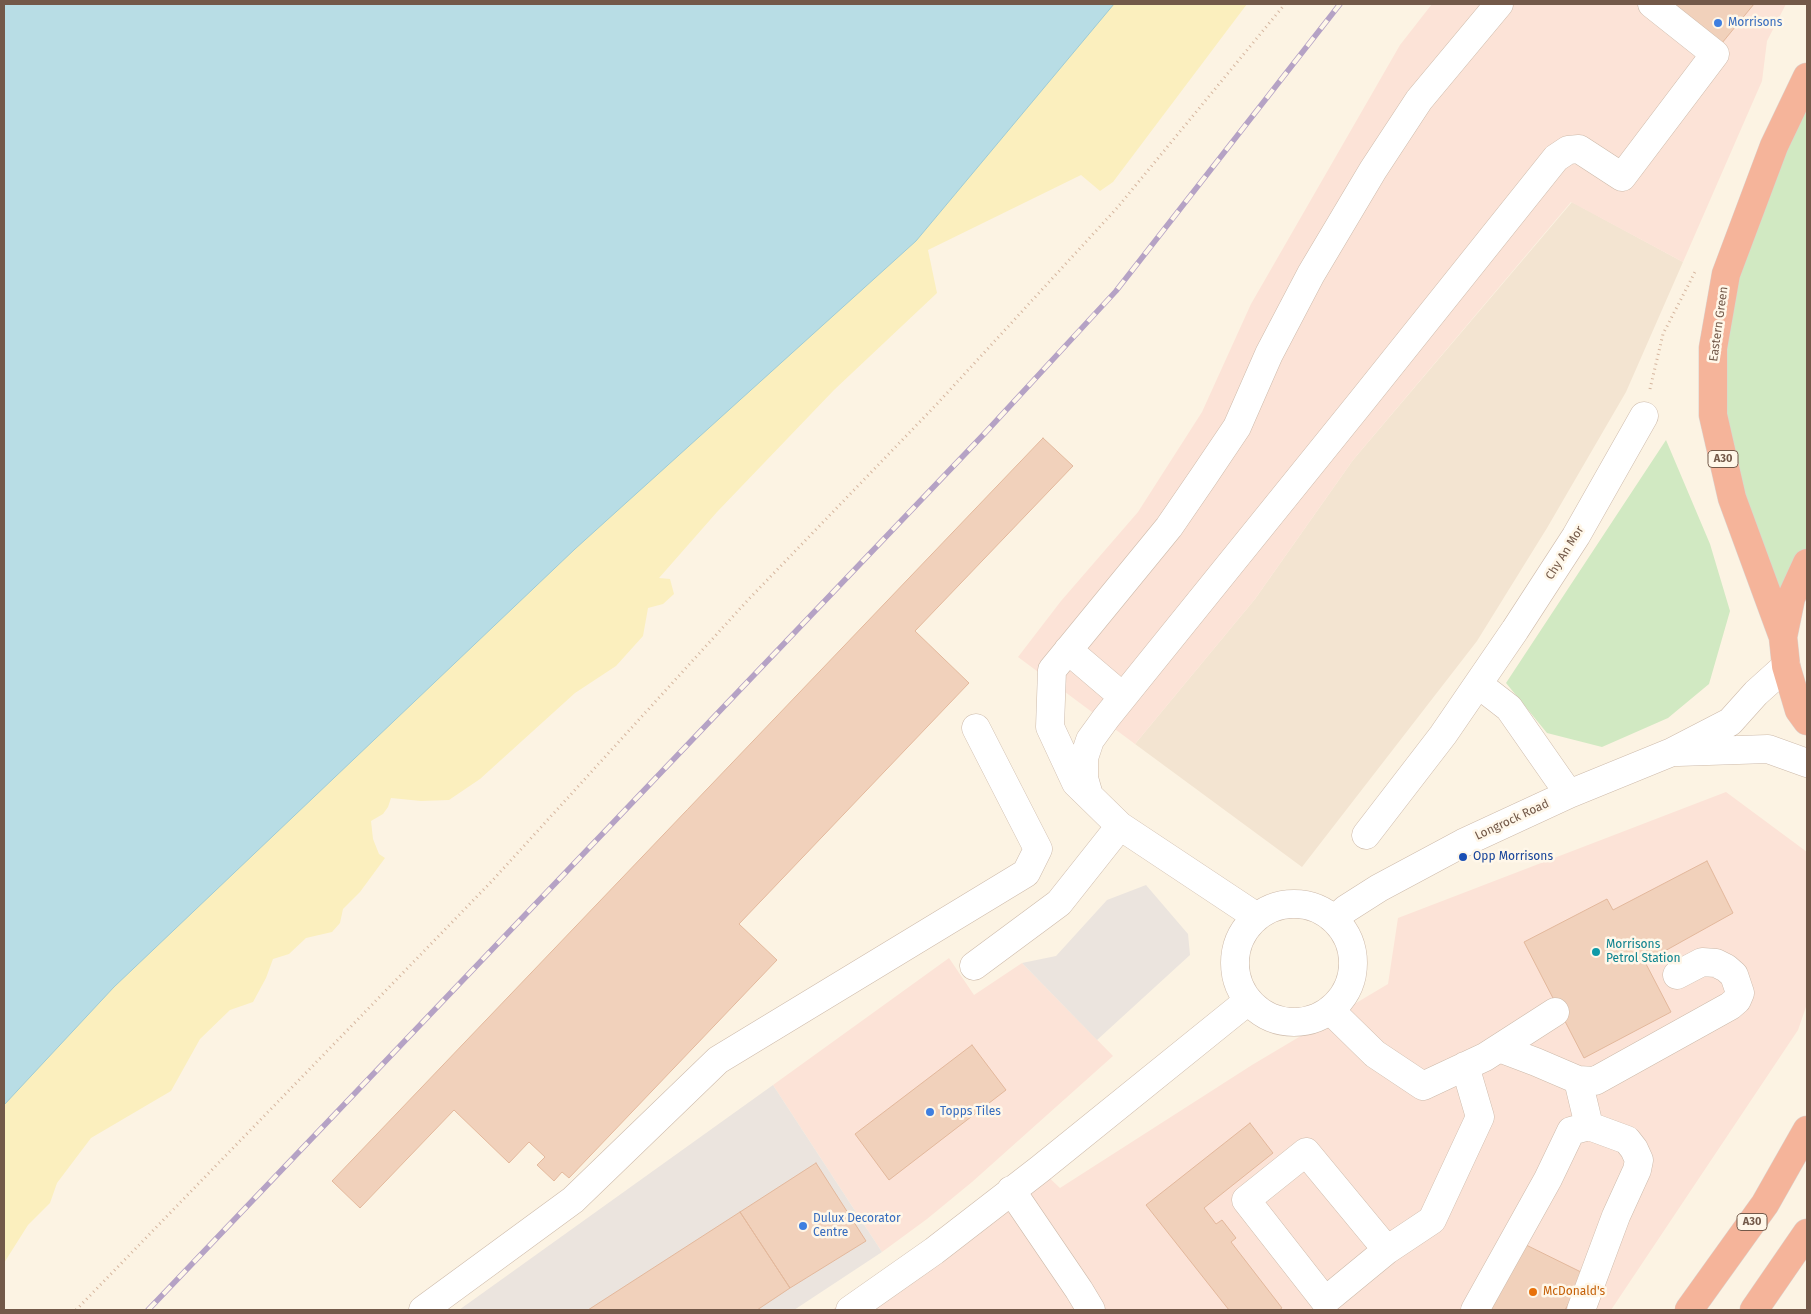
<!DOCTYPE html>
<style>
body{margin:0}
#map{position:relative;width:1811px;height:1314px;overflow:hidden;background:#fcf3e3;font-family:"Fira Sans",sans-serif}
canvas{display:block}
.frame{position:absolute;inset:0;border:5px solid #735949;pointer-events:none}
</style>
<div id="map">
<canvas width="1811" height="1314"></canvas>
<div class="frame"></div>
</div>
<script>
const ctx = document.querySelector('canvas').getContext('2d');
ctx.lineJoin = 'round';
function fillPath(path, color) { ctx.fillStyle = color; ctx.fill(path, 'evenodd'); }
const shape = rows => new Path2D(rows.map(r => 'M' + r).join(''));
function stroke(path, color, width, dash) { ctx.strokeStyle = color; ctx.lineWidth = width; ctx.lineCap = dash ? 'butt' : 'round'; ctx.setLineDash(dash || []); ctx.stroke(path); }
function drawText(font, color, halo, rows, align = 'center') {
  ctx.font = font + ' "Fira Sans",sans-serif'; ctx.lineWidth = 5; ctx.setLineDash([]); ctx.textBaseline = 'middle'; ctx.strokeStyle = halo; ctx.fillStyle = color; for (const [text, x, y, turn = 0] of rows) {
    ctx.save(); ctx.translate(x, y); ctx.rotate((+turn || 0) * Math.PI / 180); ctx.textAlign = isNaN(turn) ? turn : align; if (halo) ctx.strokeText(text, 0, 0); ctx.fillText(text, 0, 0); ctx.restore();
  }
}
fillPath(shape([
 [1572,202,1683,262,1626,392,1547,528,1477,641,1302,867,1135,744,1255,599,1353,460]
]), '#f3e4d1');
fillPath(shape([
 [1432,4,1786,4,1767,41,1762,81,1683,262,1571,202,1353,460,1255,599,1135,744,1018,657,1061,601,1138,512,1202,412,1251,304,1400,45],
 [1726,792,1807,852,1807,1004,1798,1030,1611,1310,832,1310,1040,1169,1060,1188,1252,1065,1388,984,1398,918],
 [949,958,974,995,1022,963,1113,1056,972,1182,927,1219,882,1252,773,1085]
]), '#fce3d7');
fillPath(shape([
 [1146,885,1188,934,1190,955,1097,1040,1022,963,1056,956,1107,900],
 [773,1085,882,1252,794,1310,459,1310]
]), '#ebe4de');
fillPath(shape([
 [1807,77,1807,563,1783,637,1732,498,1715,339],
 [1666,440,1710,544,1730,611,1709,684,1668,718,1602,747,1547,733,1506,683]
]), '#d1e9c2');
fillPath(shape([
 [4,4,1247,4,1113,182,1100,191,1081,175,928,250,937,293,834,390,717,512,659,578,670,579,674,594,663,604,648,608,643,636,616,666,575,693,480,779,449,800,421,801,391,798,388,807,383,814,371,821,373,839,379,854,385,858,360,892,343,909,340,923,332,932,306,938,289,954,273,959,266,978,253,1002,230,1010,200,1039,171,1091,91,1138,57,1183,50,1203,28,1225,4,1263]
]), '#fbefbe');
const water = shape([
 [4,4,1114,4,916,241,575,549,114,987,4,1105,4,4]
]);
fillPath(water, '#b8dde5');
stroke(water, '#9eccd6', 1);
const building = shape([
 [1674,4,1754,4,1722,43,1674,4],
 [1043,438,1073,466,915,631,969,683,739,924,777,960,569,1178,562,1172,554,1181,537,1165,545,1157,529,1142,509,1163,454,1110,360,1208,332,1181,1043,438],
 [1707,861,1733,913,1645,962,1671,1012,1584,1058,1524,942,1607,899,1613,910,1707,861],
 [972,1045,1006,1090,889,1180,855,1134,972,1045],
 [1250,1123,1273,1153,1204,1208,1216,1224,1222,1220,1236,1238,1231,1242,1282,1308,1279,1310,1229,1310,1146,1205,1250,1123],
 [816,1163,866,1241,790,1288,740,1212,816,1163],
 [740,1212,790,1288,757,1310,588,1310,740,1212],
 [1518,1241,1585,1274,1565,1310,1482,1310,1518,1241]
]);
fillPath(building, '#f1d1bb');
stroke(building, '#e3b89c', 1);
const minor = shape([
 [1068,650,1122,696],
 [1478,684,1509,708,1569,794],
 [1678,752,1768,749,1807,763],
 [1088,792,1084,778,1084,758,1090,740,1106,718,1361,402,1556,158,1568,150,1579,149,1622,177,1715,54,1652,4],
 [1366,835,1443,735,1515,630,1576,536,1644,416],
 '1235 963a59 59 0 1 1 118 0a59 59 0 1 1-118 0Z',
 [1257,917,1120,826,1076,783,1050,727,1052,670,1169,527,1204,476,1237,427,1269,354,1311,274,1373,170,1419,100,1499,4],
 [1335,919,1346,909,1379,888,1463,843,1569,794,1672,752,1730,722,1756,693,1786,666],
 [974,966,1059,903,1120,826],
 [1330,1010,1375,1054,1423,1086,1485,1057,1555,1012],
 [1499,1048,1536,1062,1578,1080,1595,1081,1730,1006,1737,1000,1740,993,1734,975,1726,968,1716,963,1702,962,1677,975],
 [1578,1080,1589,1126],
 [1011,1190,1079,1290,1091,1310],
 [1387,1250,1306,1152,1246,1200,1325,1301,1387,1250,1432,1220,1480,1117,1465,1066],
 [423,1310,573,1200,718,1060,1026,873,1038,849,976,728],
 [850,1310,934,1251,1040,1169,1248,1001],
 [1475,1310,1548,1179,1571,1131,1589,1126,1627,1140,1634,1149,1639,1160,1637,1170,1616,1216,1581,1310]
]);
const highway = shape([
 [1807,563,1791,598,1783,637,1786,666,1799,710,1807,721],
 [1783,637,1732,498,1713,415,1713,348,1726,274,1774,146,1807,77],
 [1689,1310,1765,1204,1807,1130],
 [1754,1310,1807,1233]
]);
stroke(minor, '#cdbaaa', 29);
stroke(highway, '#dbd4d0', 29);
stroke(shape([
 [1650,389,1663,334,1695,272],
 [76,1310,492,881,747,601,936,405,1117,208,1285,4]
]), '#d5b59e', 3, [1, 4]);
stroke(minor, '#fff', 28);
stroke(highway, '#f5b49a', 28);
const rail = shape([
 [148,1310,985,433,1116,291,1340,4]
]);
stroke(rail, '#b5a2c5', 5.5);
stroke(rail, '#fff7e9', 4, [11]);
for (const [x, y, r, color] of [
 [1718,23,5,"#3f7fe0"],
 [1463,857,5,"#1a4fb4"],
 [1596,952,5,"#0f9aa8"],
 [930,1112,5,"#3f7fe0"],
 [803,1226,5,"#3f7fe0"],
 [1533,1292,5,"#e8710a"]
]) { const dot = new Path2D(); dot.arc(x, y, r, 0, 2 * Math.PI); ctx.fillStyle = color; ctx.fill(dot); stroke(dot, '#fff7e9', 2); }
for (const [x, y, w] of [
 [1723,459,30],
 [1752,1222,30]
]) { const box = new Path2D(); box.roundRect(x - w / 2, y - 8.5, w, 17, 4); ctx.fillStyle = '#fff7e9'; ctx.fill(box); stroke(box, '#735949', 1); }
drawText('bold 11px', '#735949', null, [
 ["A30",1723,459],
 ["A30",1752,1222]
]);
drawText('12px', '#366cbe', '#fff7e9', [
 ["Morrisons",1728,23],
 ["Topps Tiles",940,1112],
 ["Dulux Decorator",813,1219],
 ["Centre",813,1233]
], 'left');
drawText('12px', '#735949', '#fff7e9', [
 ["Eastern Green",1719,324,-82],
 ["Chy An Mor",1565,553,-58],
 ["Longrock Road",1512,820,-25]
]);
drawText('12px', '#164399', '#fff7e9', [
 ["Opp Morrisons",1473,857]
], 'left');
drawText('12px', '#0d838f', '#fff7e9', [
 ["Morrisons",1606,945],
 ["Petrol Station",1606,959]
], 'left');
drawText('12px', '#c56008', '#fff7e9', [
 ["McDonald's",1543,1292]
], 'left');
</script>
